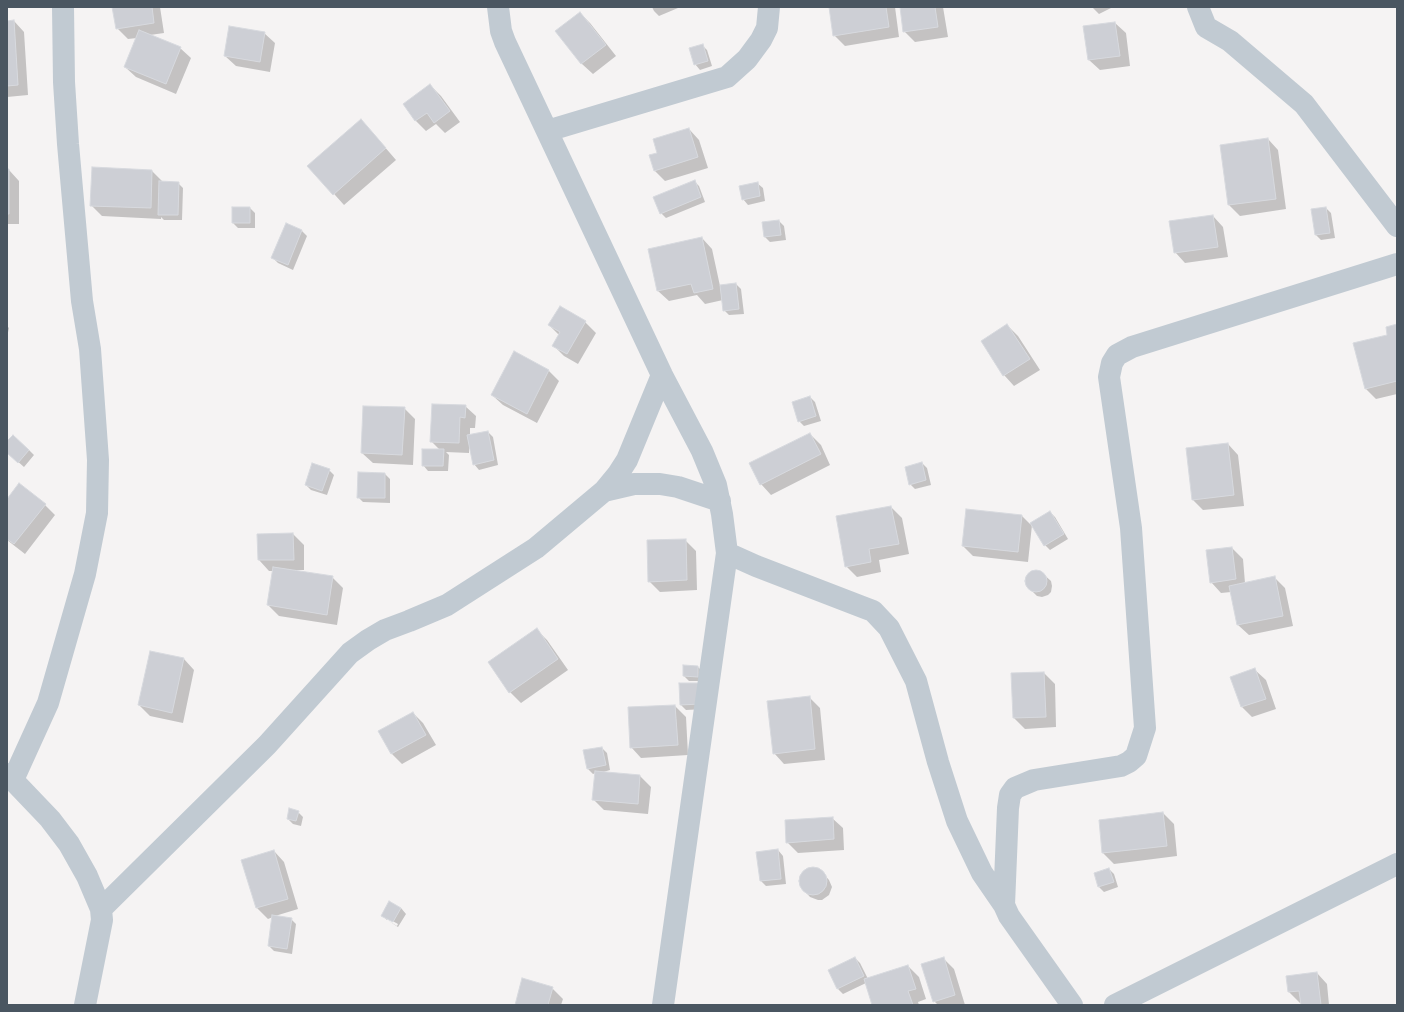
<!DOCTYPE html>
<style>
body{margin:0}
#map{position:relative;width:1404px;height:1012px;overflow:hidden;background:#f5f3f3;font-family:"Noto Sans",sans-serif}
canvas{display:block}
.frame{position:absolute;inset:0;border:8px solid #4a5661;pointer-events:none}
</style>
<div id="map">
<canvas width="1404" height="1012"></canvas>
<div class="frame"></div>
</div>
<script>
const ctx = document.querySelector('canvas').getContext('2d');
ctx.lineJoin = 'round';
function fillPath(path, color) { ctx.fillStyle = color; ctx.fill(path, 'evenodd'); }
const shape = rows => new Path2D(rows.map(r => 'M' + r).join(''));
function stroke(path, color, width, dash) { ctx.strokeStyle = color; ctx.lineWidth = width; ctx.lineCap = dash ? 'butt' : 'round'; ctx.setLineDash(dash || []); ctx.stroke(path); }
fillPath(shape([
 [113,7,160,7,164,33,150,35,180,48,191,58,176,94,136,77,125,67,137,38,128,39,117,28],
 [652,7,678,7,678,8,659,16,654,11],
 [830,7,895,7,899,37,845,46,834,35],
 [901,7,943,7,948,37,915,42,904,31],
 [1092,7,1113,7,1099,14],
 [580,13,590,23,616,56,593,74,582,64,557,31],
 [14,21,24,32,28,95,7,97,7,22],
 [1115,23,1126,33,1130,66,1100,70,1089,60],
 [264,33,275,43,270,72,236,66,225,56],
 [702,45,707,50,712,66,700,70,695,64],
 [430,85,441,96,460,122,445,133,436,124,426,131,415,120],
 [689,129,699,140,708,168,665,181,654,170,659,154],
 [371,131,396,160,344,205,309,166],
 [1268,139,1278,150,1286,209,1240,216,1229,205,1221,146],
 [93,168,152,171,163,182,178,183,183,188,182,220,164,220,161,217,161,219,102,216,91,205],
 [7,170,9,170,19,181,19,224,7,224],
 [694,181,699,186,705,202,666,218,661,213],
 [757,183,763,188,765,201,748,205,743,199],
 [250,208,255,213,255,228,238,228,233,223],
 [1326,208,1331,213,1335,238,1321,240,1316,235],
 [1213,216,1223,227,1228,257,1185,263,1175,252],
 [779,221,784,226,786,240,770,242,765,237,763,223],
 [286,224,302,231,307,236,293,270,278,263,273,258],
 [702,238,712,249,720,286,736,284,741,289,744,314,729,315,724,310,723,300,705,304,697,295,669,301,658,291,650,250],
 [585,322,596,333,578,364,564,356,553,345,559,335,549,325],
 [1007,325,1018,336,1040,370,1014,386,1004,375],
 [1397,325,1397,394,1376,399,1366,389,1388,335],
 [7,326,9,328,7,337],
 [514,353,549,371,559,381,537,423,503,405,492,395],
 [810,397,815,402,821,421,804,426,799,421],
 [465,406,476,416,475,428,470,428,470,436,488,432,493,437,498,465,479,470,474,464,469,446,469,453,446,452,449,455,448,471,428,471,423,465,440,450,431,441],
 [404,408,415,419,413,465,373,463,362,453],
 [810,434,821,445,830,465,771,495,761,484],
 [7,443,29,450,34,455,24,467,7,452],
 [1228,444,1238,455,1244,506,1203,510,1193,500],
 [922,463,927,468,931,485,915,489,910,484],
 [329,470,334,475,327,495,311,490,306,485],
 [385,474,390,479,390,503,363,502,358,497],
 [7,501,45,505,55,515,25,554,7,540],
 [891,507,902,518,909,554,879,560,881,572,857,577,846,566],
 [1050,512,1055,517,1068,539,1050,550,1045,545,1032,525,1028,562,973,556,963,546,1022,516,1030,524],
 [293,534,304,545,304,570,295,570,295,571,332,577,343,588,337,625,279,616,268,605,273,571,269,571,259,560,258,535],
 [685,540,696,551,697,590,660,592,649,581],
 [1232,548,1243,559,1245,583,1274,577,1285,588,1293,626,1249,635,1238,625,1231,592,1221,593,1211,582],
 [1036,570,1041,572,1051,581,1052,586,1051,592,1048,595,1042,597,1037,596,1027,586,1026,581,1027,576,1031,572],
 [536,629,547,640,568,670,521,703,510,692],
 [184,659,194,670,183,723,150,716,139,705],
 [698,667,703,672,702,681,689,681,684,676],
 [1255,670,1266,680,1276,709,1252,717,1242,707,1231,678],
 [1044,673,1055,684,1056,727,1025,729,1014,718,1012,674],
 [680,684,705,709,686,710,681,705],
 [809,697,820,708,825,760,784,764,774,753],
 [675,706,686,717,688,755,641,758,631,747],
 [413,713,423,723,436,745,402,764,392,754,379,731],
 [602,748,607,753,610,770,600,773,640,776,651,787,648,814,604,810,593,799,596,773,593,774,588,769,585,751],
 [298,812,303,817,301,826,293,824,288,819],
 [1163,813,1174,824,1177,856,1114,864,1103,853,1100,821],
 [832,818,843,828,844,850,798,853,787,842],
 [778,850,783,856,786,884,766,886,761,881],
 [274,851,284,862,298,909,275,916,291,919,296,924,292,954,274,951,269,946,273,917,268,919,257,908,243,860],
 [813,868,821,871,829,880,832,887,829,895,822,900,818,900,810,897,802,888,800,879,804,872],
 [1109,869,1114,874,1118,887,1104,892,1099,887],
 [401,908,406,914,398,927,387,920,382,915],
 [387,918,398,924,397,926,387,920],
 [855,958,860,963,868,979,908,966,919,977,926,999,918,1002,919,1005,873,1005,866,983,843,994,838,989,829,971],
 [943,958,954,969,965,1005,938,1005,934,1001],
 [1317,973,1327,984,1329,1005,1302,1005,1301,1002,1300,1003,1289,992,1287,977],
 [552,988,563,999,561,1005,516,1005]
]), '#0003');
const building = shape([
 [112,7,152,7,154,23,116,29,112,7],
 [829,7,886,7,889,27,833,36,829,7],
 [900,7,935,7,938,27,903,32,900,7],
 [580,12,606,45,581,64,555,31,580,12],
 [14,20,18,85,7,86,7,21,14,20],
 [1115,22,1120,56,1088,60,1083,26,1115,22],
 [229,26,265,32,260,62,224,56,229,26],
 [139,30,181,47,166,84,124,67,139,30],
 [703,44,708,61,694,65,689,48,703,44],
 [430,84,450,111,434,123,427,113,415,121,403,104,430,84],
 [361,119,386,148,333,195,307,166,361,119],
 [689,128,698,157,654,171,649,155,657,153,653,139,689,128],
 [1268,138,1276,199,1228,205,1220,145,1268,138],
 [92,167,152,170,151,208,90,206,92,167],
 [7,169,9,169,9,214,7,214,7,169],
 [695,180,701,197,660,214,653,197,695,180],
 [159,181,179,182,178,215,158,215,159,181],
 [758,182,760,196,742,200,739,186,758,182],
 [232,207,250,207,250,223,232,223,232,207],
 [1326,207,1330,233,1315,235,1311,209,1326,207],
 [1213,215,1218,247,1174,253,1169,221,1213,215],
 [779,220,781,235,764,237,762,222,779,220],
 [286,223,302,230,288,265,271,258,286,223],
 [702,237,713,289,694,293,691,284,657,291,648,249,702,237],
 [736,283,739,309,723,311,720,285,736,283],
 [560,306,586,321,567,354,552,346,560,332,548,325,560,306],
 [1007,324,1030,359,1003,376,981,341,1007,324],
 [1397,324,1397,381,1365,389,1353,343,1387,335,1386,327,1397,324],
 [514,351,549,370,527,414,491,395,514,351],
 [810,396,816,416,798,422,792,402,810,396],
 [432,404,466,405,465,418,460,417,459,443,430,442,432,404],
 [363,406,405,407,402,455,361,453,363,406],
 [488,431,494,460,473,465,467,435,488,431],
 [810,433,821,454,760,485,749,463,810,433],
 [13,435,29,450,18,463,7,453,7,441,13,435],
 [1228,443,1234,495,1192,500,1186,448,1228,443],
 [422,449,444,449,443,466,422,466,422,449],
 [922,462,926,480,909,485,905,467,922,462],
 [312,463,330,469,322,491,305,485,312,463],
 [358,472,385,473,385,498,357,498,358,472],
 [19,483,46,504,14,544,7,539,7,499,19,483],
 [891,506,899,544,869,549,871,562,845,567,836,516,891,506],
 [966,509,1022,515,1018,552,962,546,966,509],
 [1050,511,1064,534,1044,546,1030,523,1050,511],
 [293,533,294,560,258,560,257,534,293,533],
 [686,539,687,580,648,582,647,540,686,539],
 [1232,547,1236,579,1210,583,1206,550,1232,547],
 [273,567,333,576,327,615,267,605,273,567],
 '1025 581a11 11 0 1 1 22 0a11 11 0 1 1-22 0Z',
 [1275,576,1283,616,1237,625,1229,586,1275,576],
 [537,628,558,659,509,693,488,662,537,628],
 [150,651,184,658,172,713,138,705,150,651],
 [683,665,698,666,698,677,683,676,683,665],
 [1255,668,1266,699,1241,707,1230,677,1255,668],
 [1044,672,1046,717,1013,718,1011,673,1044,672],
 [679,683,699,683,700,704,680,705,679,683],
 [810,696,815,749,773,754,767,701,810,696],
 [675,705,678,745,630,748,628,707,675,705],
 [413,712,426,735,391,754,378,731,413,712],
 [602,747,606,765,587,769,583,750,602,747],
 [595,771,640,775,638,804,592,800,595,771],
 [289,808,299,811,296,821,287,819,289,808],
 [1163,812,1167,846,1102,853,1099,820,1163,812],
 [833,817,834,839,786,843,785,820,833,817],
 [778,849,781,879,760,881,756,852,778,849],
 [274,850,288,899,256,908,241,860,274,850],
 '799 881a14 14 0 1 1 28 0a14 14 0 1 1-28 0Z',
 [1109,868,1114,882,1098,887,1094,873,1109,868],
 [389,901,401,908,393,922,381,916,389,901],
 [272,915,292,918,287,949,268,946,272,915],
 [855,957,864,976,837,989,828,970,855,957],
 [944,957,955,995,933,1002,921,964,944,957],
 [908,965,916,989,908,991,913,1005,872,1005,864,979,908,965],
 [1317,972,1321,1005,1301,1005,1299,991,1288,992,1286,976,1317,972],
 [522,978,553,987,548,1005,515,1005,522,978]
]);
fillPath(building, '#cdcfd5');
stroke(building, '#d7d9de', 1);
stroke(shape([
 [498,7,501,31,505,42,662,375,702,451,716,485,722,514,727,553,663,1005],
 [1198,7,1206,27,1230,41,1304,104,1397,226],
 [547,131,727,77,747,59,761,40,767,28,769,7],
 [604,491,634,484,660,484,678,487,720,501],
 [727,553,756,566,865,608,873,611,889,628,916,681,938,762,957,821,982,873,1004,905,1009,916,1072,1005],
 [7,774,50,819,69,844,87,876,101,909,102,920,85,1005],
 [13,780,48,703,85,574,97,513,98,460,90,349,82,301,68,144,64,82,63,7],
 [1004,905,1008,808,1010,795,1015,788,1034,780,1121,766,1129,762,1136,756,1145,728,1131,528,1109,377,1112,363,1117,355,1132,347,1397,264],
 [101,909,267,745,350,653,368,640,385,630,409,621,447,605,536,548,604,491,618,474,627,460,662,375],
 [1115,1005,1397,864]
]), '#c1cad2', 22);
</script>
